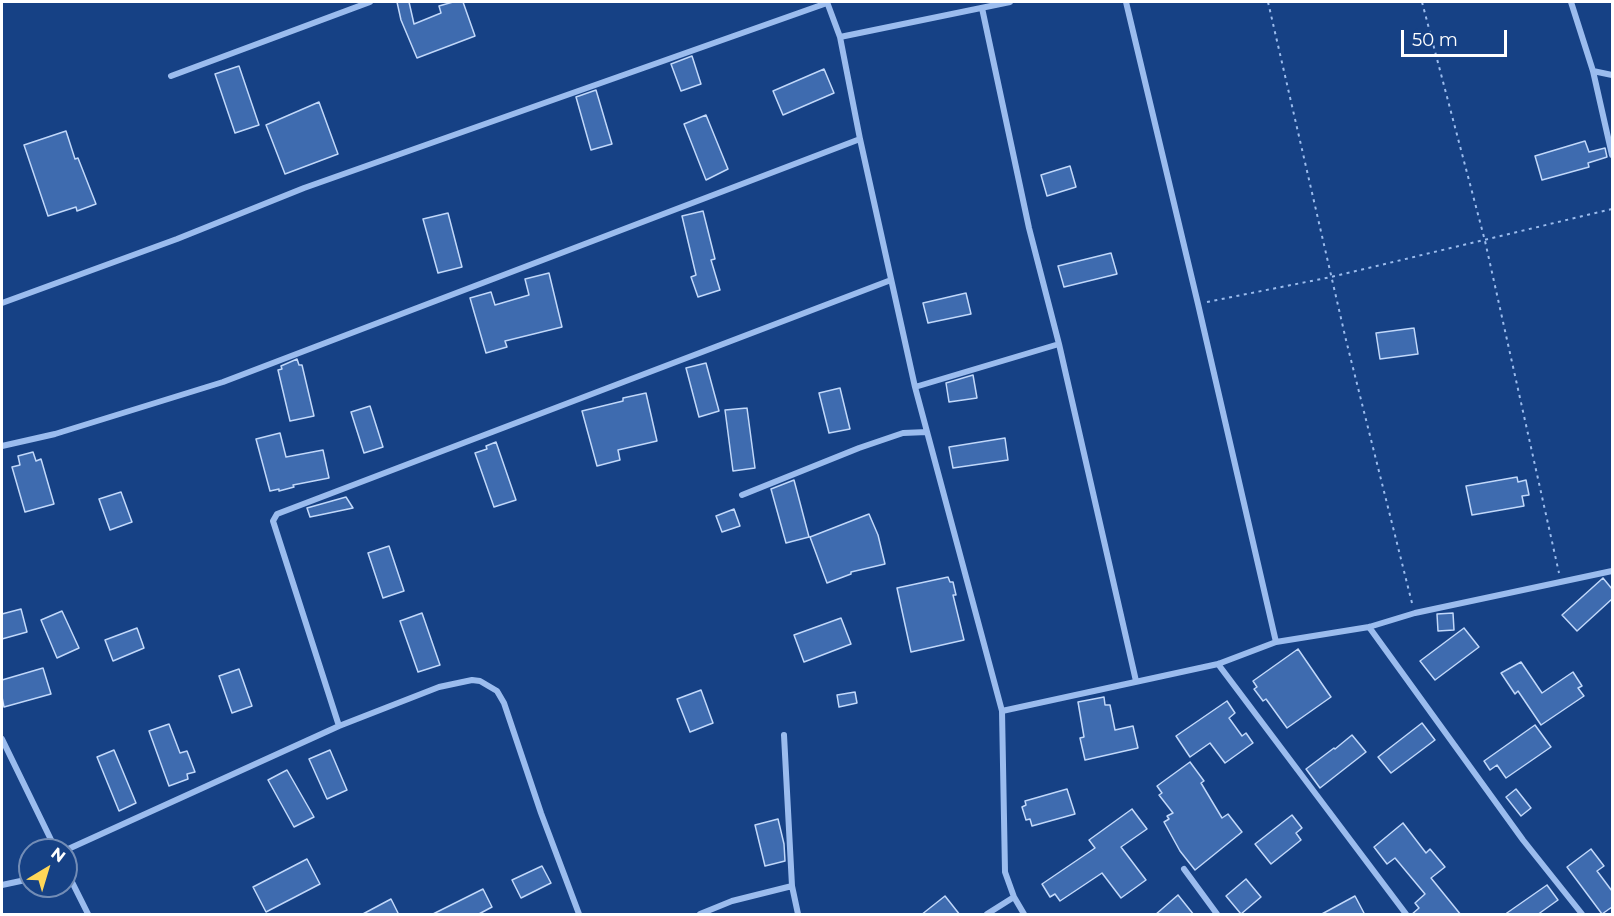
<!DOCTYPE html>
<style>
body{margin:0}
#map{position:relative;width:1614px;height:916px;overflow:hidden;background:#164185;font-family:Montserrat,sans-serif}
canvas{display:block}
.frame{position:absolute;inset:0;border:3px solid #fff;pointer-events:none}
.north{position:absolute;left:18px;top:838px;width:60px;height:60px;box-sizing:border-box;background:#164185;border:2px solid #738db6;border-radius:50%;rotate:38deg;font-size:16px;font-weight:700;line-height:24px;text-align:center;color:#fff}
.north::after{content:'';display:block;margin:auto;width:21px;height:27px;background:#ffd758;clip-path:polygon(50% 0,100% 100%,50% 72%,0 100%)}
.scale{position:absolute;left:1401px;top:30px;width:106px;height:27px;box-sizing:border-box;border:3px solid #fff;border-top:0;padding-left:8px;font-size:18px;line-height:21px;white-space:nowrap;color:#fff;-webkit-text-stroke:4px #164185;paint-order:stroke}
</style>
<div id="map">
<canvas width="1614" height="916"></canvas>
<div class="frame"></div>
<div class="north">N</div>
<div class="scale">50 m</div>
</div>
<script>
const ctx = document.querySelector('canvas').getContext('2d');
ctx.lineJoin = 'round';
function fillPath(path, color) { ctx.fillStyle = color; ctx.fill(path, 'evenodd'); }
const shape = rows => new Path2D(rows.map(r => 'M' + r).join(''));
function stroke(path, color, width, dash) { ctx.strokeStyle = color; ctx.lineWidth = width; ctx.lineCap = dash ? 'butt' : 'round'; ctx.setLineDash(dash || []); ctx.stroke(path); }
const building = shape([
 [397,2,409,2,414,24,441,13,439,6,453,2,463,2,475,36,417,58,401,20,397,2],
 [692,56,701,84,681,91,671,64,692,56],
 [239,66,259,125,235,133,215,74,239,66],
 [824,69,834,93,783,115,773,91,824,69],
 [596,90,612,144,591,150,576,97,596,90],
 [319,102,338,154,285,174,266,125,319,102],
 [706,115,728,169,706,180,684,124,706,115],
 [66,131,75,159,78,158,96,204,77,211,76,207,48,216,24,145,66,131],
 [1585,141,1589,152,1605,148,1607,157,1588,163,1589,167,1542,180,1535,156,1585,141],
 [1070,166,1076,187,1047,196,1041,175,1070,166],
 [703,211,715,259,711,260,720,290,698,297,691,277,696,275,682,216,703,211],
 [448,213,462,267,438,273,423,219,448,213],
 [1111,253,1117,274,1064,287,1058,266,1111,253],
 [549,273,562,327,505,341,507,347,486,353,470,298,491,292,495,305,529,295,525,279,549,273],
 [966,293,971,314,928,323,923,303,966,293],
 [1414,328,1418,354,1380,359,1376,333,1414,328],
 [297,359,299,365,302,365,314,416,290,421,278,370,282,369,281,366,297,359],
 [706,363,719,411,699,417,686,368,706,363],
 [973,375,977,398,949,402,946,383,973,375],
 [840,388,850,429,829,433,819,393,840,388],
 [646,393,657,441,618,450,620,460,597,466,582,411,623,401,623,398,646,393],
 [370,406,383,447,364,453,351,412,370,406],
 [747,408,755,468,733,471,725,410,747,408],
 [280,433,286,457,323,450,329,478,293,485,294,487,279,491,279,489,270,491,256,439,280,433],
 [1005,438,1008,460,953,468,949,447,1005,438],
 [496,442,516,500,494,507,475,453,487,449,486,446,496,442],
 [33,452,36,461,41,459,54,504,25,512,12,467,20,465,18,456,33,452],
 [1517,477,1518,482,1526,480,1529,495,1522,496,1524,506,1472,515,1466,486,1517,477],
 [794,480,809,537,786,543,771,489,794,480],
 [121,492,132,522,110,530,99,499,121,492],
 [346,497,353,508,310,517,307,508,346,497],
 [734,509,740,526,722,532,716,516,734,509],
 [869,514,878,535,885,564,851,572,851,574,827,583,810,537,869,514],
 [389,546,404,591,383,598,368,553,389,546],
 [948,577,950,582,953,582,956,595,953,595,964,640,911,652,897,588,948,577],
 [1603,578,1612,589,1612,599,1577,631,1562,615,1603,578],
 [21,609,27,632,2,639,2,614,21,609],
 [62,611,79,648,57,658,41,620,62,611],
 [422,613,440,665,418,672,400,621,422,613],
 [1453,613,1454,630,1438,631,1437,614,1453,613],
 [841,618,851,644,804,662,794,635,841,618],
 [137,628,144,648,113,661,105,640,137,628],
 [1464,628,1479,647,1435,680,1420,661,1464,628],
 [1298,649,1331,697,1287,728,1266,699,1263,701,1254,689,1257,687,1253,681,1298,649],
 [1521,662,1542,693,1573,672,1582,686,1578,688,1584,696,1541,725,1518,691,1515,694,1501,673,1521,662],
 [43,668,51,694,4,707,2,697,2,680,43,668],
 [239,669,252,706,232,713,219,676,239,669],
 [701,690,713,723,690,732,677,699,701,690],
 [855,692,857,703,839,707,837,695,855,692],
 [1104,697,1105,705,1110,705,1115,730,1133,726,1138,748,1085,760,1080,738,1084,737,1078,702,1104,697],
 [1227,701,1235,713,1229,718,1242,736,1246,733,1253,743,1225,763,1210,743,1190,757,1176,736,1227,701],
 [1422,723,1435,740,1391,773,1378,757,1422,723],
 [169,724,180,753,187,751,195,772,187,774,188,779,169,786,149,731,169,724],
 [1535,725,1551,747,1506,778,1497,765,1490,770,1484,761,1535,725],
 [1352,735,1366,752,1320,788,1306,769,1334,748,1335,749,1352,735],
 [114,750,136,803,119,811,97,757,114,750],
 [330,750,347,790,327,799,309,759,330,750],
 [1190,762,1204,781,1201,783,1222,818,1228,814,1242,832,1195,870,1180,851,1164,822,1169,819,1167,816,1173,813,1159,795,1162,793,1157,786,1190,762],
 [287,770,314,817,294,827,268,780,287,770],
 [1067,789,1075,814,1032,826,1030,819,1026,820,1022,807,1026,805,1025,801,1067,789],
 [1516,789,1531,808,1521,816,1506,797,1516,789],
 [1132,809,1147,829,1121,847,1146,880,1121,898,1102,873,1060,901,1055,894,1050,897,1042,884,1095,848,1089,840,1132,809],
 [1292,815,1302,828,1296,833,1301,840,1271,864,1255,844,1292,815],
 [778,819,784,844,785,861,765,866,755,825,778,819],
 [1403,823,1426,853,1430,849,1445,867,1431,878,1461,915,1411,915,1419,908,1415,903,1425,894,1395,858,1387,864,1374,847,1403,823],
 [1591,849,1604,866,1597,871,1612,891,1612,907,1602,914,1567,867,1591,849],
 [307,859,320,884,266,912,253,887,307,859],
 [542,866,551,883,521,898,512,880,542,866],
 [1246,879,1261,897,1241,914,1226,896,1246,879],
 [1547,885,1558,900,1537,915,1504,915,1547,885],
 [483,889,492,907,477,915,431,915,483,889],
 [1178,895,1194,915,1155,915,1178,895],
 [945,896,960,915,921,915,945,896],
 [1355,896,1365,915,1320,915,1355,896],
 [391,899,399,915,361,915,391,899]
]);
fillPath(building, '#3e6baf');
stroke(building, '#c1d8fa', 1.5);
stroke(shape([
 [1268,2,1346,340,1412,603],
 [1422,2,1485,241,1559,573],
 [1207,302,1331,277,1612,209]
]), '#9bbcee', 2, [3, 4.5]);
stroke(shape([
 [827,2,840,37,860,139,915,387,1002,711,1005,872,1014,897,1024,914],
 [1126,2,1198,304,1276,642],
 [1571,2,1593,71,1612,155],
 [982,8,1029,228,1059,344,1136,681],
 [840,37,1010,2],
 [1593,71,1612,75],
 [171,76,370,2],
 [2,303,177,239,304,188,827,3],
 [915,387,1059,344],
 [2,446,55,434,223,382,860,139],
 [742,495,859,448,903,433,927,432],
 [1369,627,1523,840,1582,914],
 [1218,664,1406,914],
 [1002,711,1218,664,1276,642,1369,627,1415,613,1612,571],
 [339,726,273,521,277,514,891,280],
 [784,735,792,886],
 [2,739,56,850],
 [66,850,339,726,439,687,472,680,480,681,497,691,504,703,541,813,579,914],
 [1184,869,1217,914],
 [66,870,88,914],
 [2,885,30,879],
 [700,914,732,901,792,886,798,914],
 [987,914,1014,897]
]), '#9bbcee', 6);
</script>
